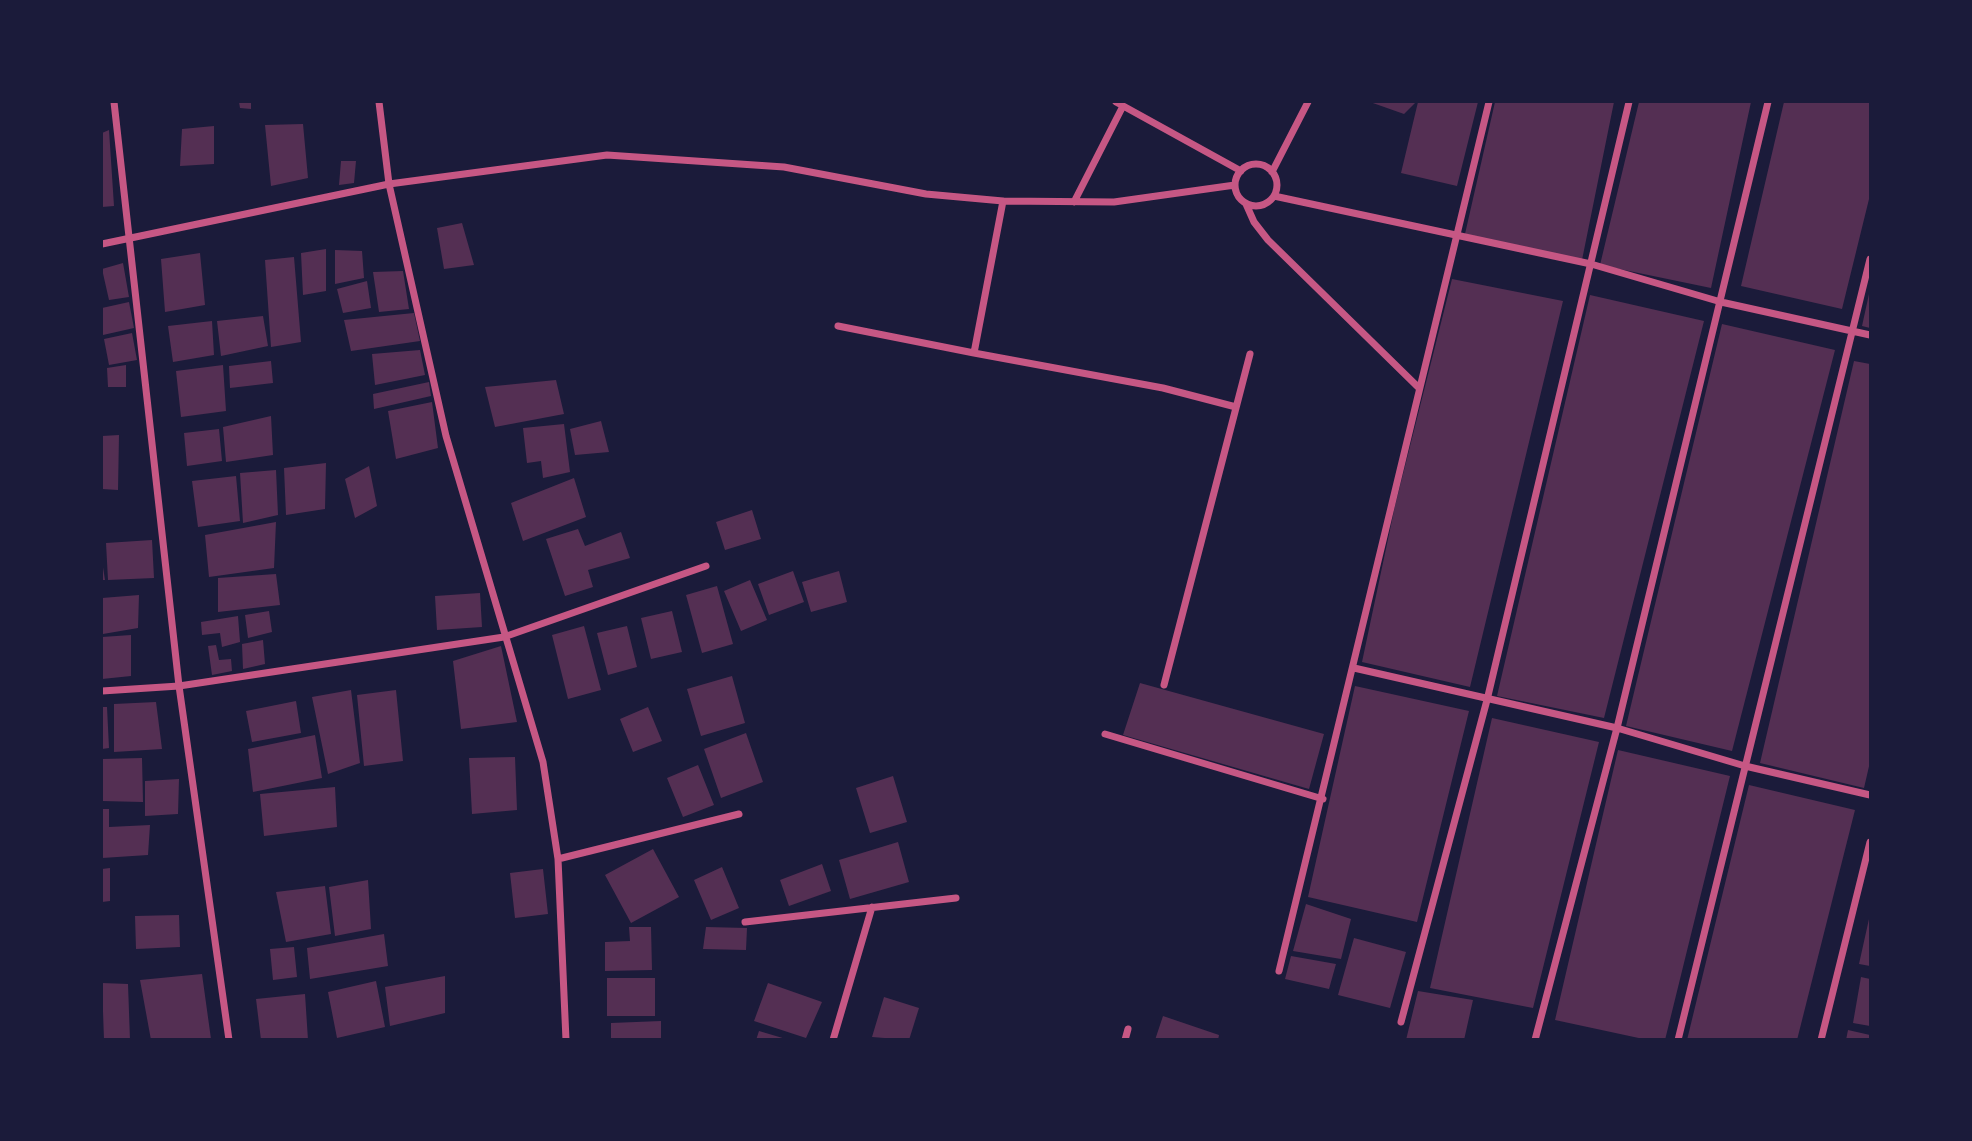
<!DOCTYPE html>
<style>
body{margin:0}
#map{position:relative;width:1972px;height:1141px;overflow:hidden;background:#1b1b3a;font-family:"Roboto Serif",serif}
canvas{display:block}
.frame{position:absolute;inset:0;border:103px solid #1b1b3a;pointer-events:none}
</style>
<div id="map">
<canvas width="1972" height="1141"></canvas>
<div class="frame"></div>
</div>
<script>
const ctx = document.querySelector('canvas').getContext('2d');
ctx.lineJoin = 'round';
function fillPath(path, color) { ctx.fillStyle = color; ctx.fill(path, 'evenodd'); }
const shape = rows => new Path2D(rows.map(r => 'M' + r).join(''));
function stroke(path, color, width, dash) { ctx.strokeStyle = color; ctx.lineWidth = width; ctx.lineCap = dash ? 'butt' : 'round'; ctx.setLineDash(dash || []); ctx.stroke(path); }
fillPath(shape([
 [239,102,251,102,251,109,240,108],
 [1370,102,1416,102,1404,114],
 [1418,102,1478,102,1457,186,1401,173],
 [1495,102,1614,102,1582,260,1465,234],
 [1639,102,1751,102,1711,288,1600,265],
 [1784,102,1870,102,1870,195,1842,309,1741,286],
 [303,124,308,178,271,186,265,125],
 [214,126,214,164,180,166,182,129],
 [109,130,114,206,102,207,102,133],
 [341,161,356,161,354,183,339,185],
 [462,223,474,265,444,269,437,228],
 [326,249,326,291,303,295,301,253],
 [335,250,362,251,364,278,335,284],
 [200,253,205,305,165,312,161,259],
 [294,257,301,342,271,347,265,260],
 [123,263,129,297,109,300,102,269],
 [403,271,409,309,379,312,373,272],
 [1452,279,1563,301,1470,687,1362,662,1395,506],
 [367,281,371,308,343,313,337,289],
 [1869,294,1870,294,1870,328,1862,326],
 [1590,295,1704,321,1604,718,1497,696],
 [129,302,134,328,103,335,102,308],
 [414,313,420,341,351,351,344,320],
 [263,316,268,346,221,356,217,321],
 [212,321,214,355,173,362,168,326],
 [1722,324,1835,350,1732,751,1626,726],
 [132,333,137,360,109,365,104,339],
 [420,350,425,375,375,385,372,354],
 [271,361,273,383,230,388,229,366],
 [1854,361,1870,364,1870,762,1864,788,1760,763],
 [126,365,126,387,108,387,107,368],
 [223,365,226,411,181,417,176,371],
 [556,380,564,414,495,427,485,387],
 [429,382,431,396,374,409,373,394],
 [432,402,438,448,396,459,388,411],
 [271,416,273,455,226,462,223,427],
 [601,421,609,452,575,455,570,429],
 [564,424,570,472,543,478,541,461,527,463,523,428],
 [219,429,222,461,187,466,184,433],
 [119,435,118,490,102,489,102,436],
 [326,463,325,509,286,515,284,468],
 [369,466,377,506,355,518,345,479],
 [276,470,278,515,243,523,240,473],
 [236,476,240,521,198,527,192,481],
 [574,478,586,517,523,541,511,503],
 [752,510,761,539,725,550,716,522],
 [276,522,274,568,209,577,205,535],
 [578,529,585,546,621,532,630,558,588,570,593,587,565,596,546,539],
 [152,540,154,578,108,580,106,543],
 [102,561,105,580,102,580],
 [793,571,804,602,769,615,758,584],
 [839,571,847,602,811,612,802,582],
 [276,574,280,605,218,612,218,578],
 [750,580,767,620,741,631,724,591],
 [717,586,733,644,702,653,686,595],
 [480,593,482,627,437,630,435,596],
 [139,595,138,628,103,634,102,598],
 [269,611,272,632,248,638,245,615],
 [672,611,682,652,651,659,641,618],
 [238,616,240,642,222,647,220,633,202,635,201,622],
 [584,626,601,690,568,699,552,635],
 [627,626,637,667,608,675,597,633],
 [131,635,131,676,102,679,102,637],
 [263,640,265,664,243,669,242,644],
 [216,645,219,660,231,659,232,671,212,675,208,646],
 [501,646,517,722,461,729,453,661],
 [732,676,745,723,701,736,687,689],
 [1140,683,1324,734,1309,789,1123,735],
 [1355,686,1469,711,1417,922,1308,897],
 [351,690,360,763,328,774,312,697],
 [396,690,403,761,364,766,357,695],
 [296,701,301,733,252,742,246,711],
 [156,702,162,749,114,752,114,704],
 [102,707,107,707,109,748,102,749],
 [648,707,662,741,633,752,620,719],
 [1492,718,1599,742,1533,1008,1430,988],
 [746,733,763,782,721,798,704,749],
 [315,735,322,778,253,792,248,749],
 [1618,750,1730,776,1665,1040,1648,1040,1555,1020],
 [515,757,517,810,472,814,469,758],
 [142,758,143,802,102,801,102,759],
 [698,765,714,805,683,817,667,778],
 [893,776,907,822,870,833,856,788],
 [179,779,178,814,145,816,145,781],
 [1749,785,1855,810,1797,1040,1687,1040],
 [335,787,337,827,264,836,260,794],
 [102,809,109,809,109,827,150,825,148,855,102,858],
 [898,842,909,882,850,899,839,860],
 [653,849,679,897,631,923,605,875],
 [822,864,831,891,789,906,780,880],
 [722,867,739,908,711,920,694,880],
 [110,868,110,901,102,902,102,869],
 [543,869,548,914,515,918,510,873],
 [368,880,371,929,335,936,329,887],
 [325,886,331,934,286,942,276,892],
 [1306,904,1351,919,1341,959,1293,951],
 [179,915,180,947,136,949,135,916],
 [1869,919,1870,919,1870,966,1859,964],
 [629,927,651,927,652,970,605,971,605,942,630,941],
 [706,927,747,928,746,950,703,949],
 [384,934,388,966,310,979,307,948],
 [1354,938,1406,952,1390,1008,1338,995],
 [294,947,297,977,273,980,270,949],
 [1291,956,1336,964,1329,989,1285,979],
 [202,974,211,1039,151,1040,140,980],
 [445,976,445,1013,390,1026,385,987],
 [1861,977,1870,979,1870,1026,1853,1023],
 [607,978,655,978,655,1016,607,1016],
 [376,981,385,1027,337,1038,328,992],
 [102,983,128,984,130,1040,104,1040],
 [768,983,822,1002,806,1038,754,1021],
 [1418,991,1473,1000,1464,1040,1406,1040],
 [305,994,308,1040,261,1040,256,999],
 [884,997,919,1008,909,1040,872,1037],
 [1163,1016,1219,1035,1218,1040,1155,1040],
 [661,1021,661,1040,611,1040,611,1023],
 [1848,1030,1870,1035,1870,1040,1846,1040],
 [759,1031,786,1039,786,1040,756,1040]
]), '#542f53');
stroke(shape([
 [114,102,179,686,229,1040],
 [379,102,389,184,446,436,543,762,558,859,566,1040],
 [1116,102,1241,171],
 '1235 185a21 21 0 1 1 42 0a21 21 0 1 1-42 0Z',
 [1272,172,1308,102],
 [1274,196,1591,264,1721,302,1870,335],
 [1074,202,1123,106],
 [1246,204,1254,222,1268,240,1419,388],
 [102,244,389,184,607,155,784,167,926,194,1003,201,1114,202,1235,185],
 [838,326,974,353,1003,201],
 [974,353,1163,388,1236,407],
 [1354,668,1617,728,1745,766,1870,795],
 [1164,685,1250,354],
 [102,691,179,686,504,637,706,566],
 [1105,734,1323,799],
 [558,859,739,814],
 [745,922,956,898],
 [1279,971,1489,102],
 [1401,1022,1487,700,1629,102],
 [833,1040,872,907],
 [1125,1040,1128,1029],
 [1535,1040,1617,728,1768,102],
 [1678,1040,1870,259],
 [1821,1040,1870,842]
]), '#c65784', 7);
</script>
